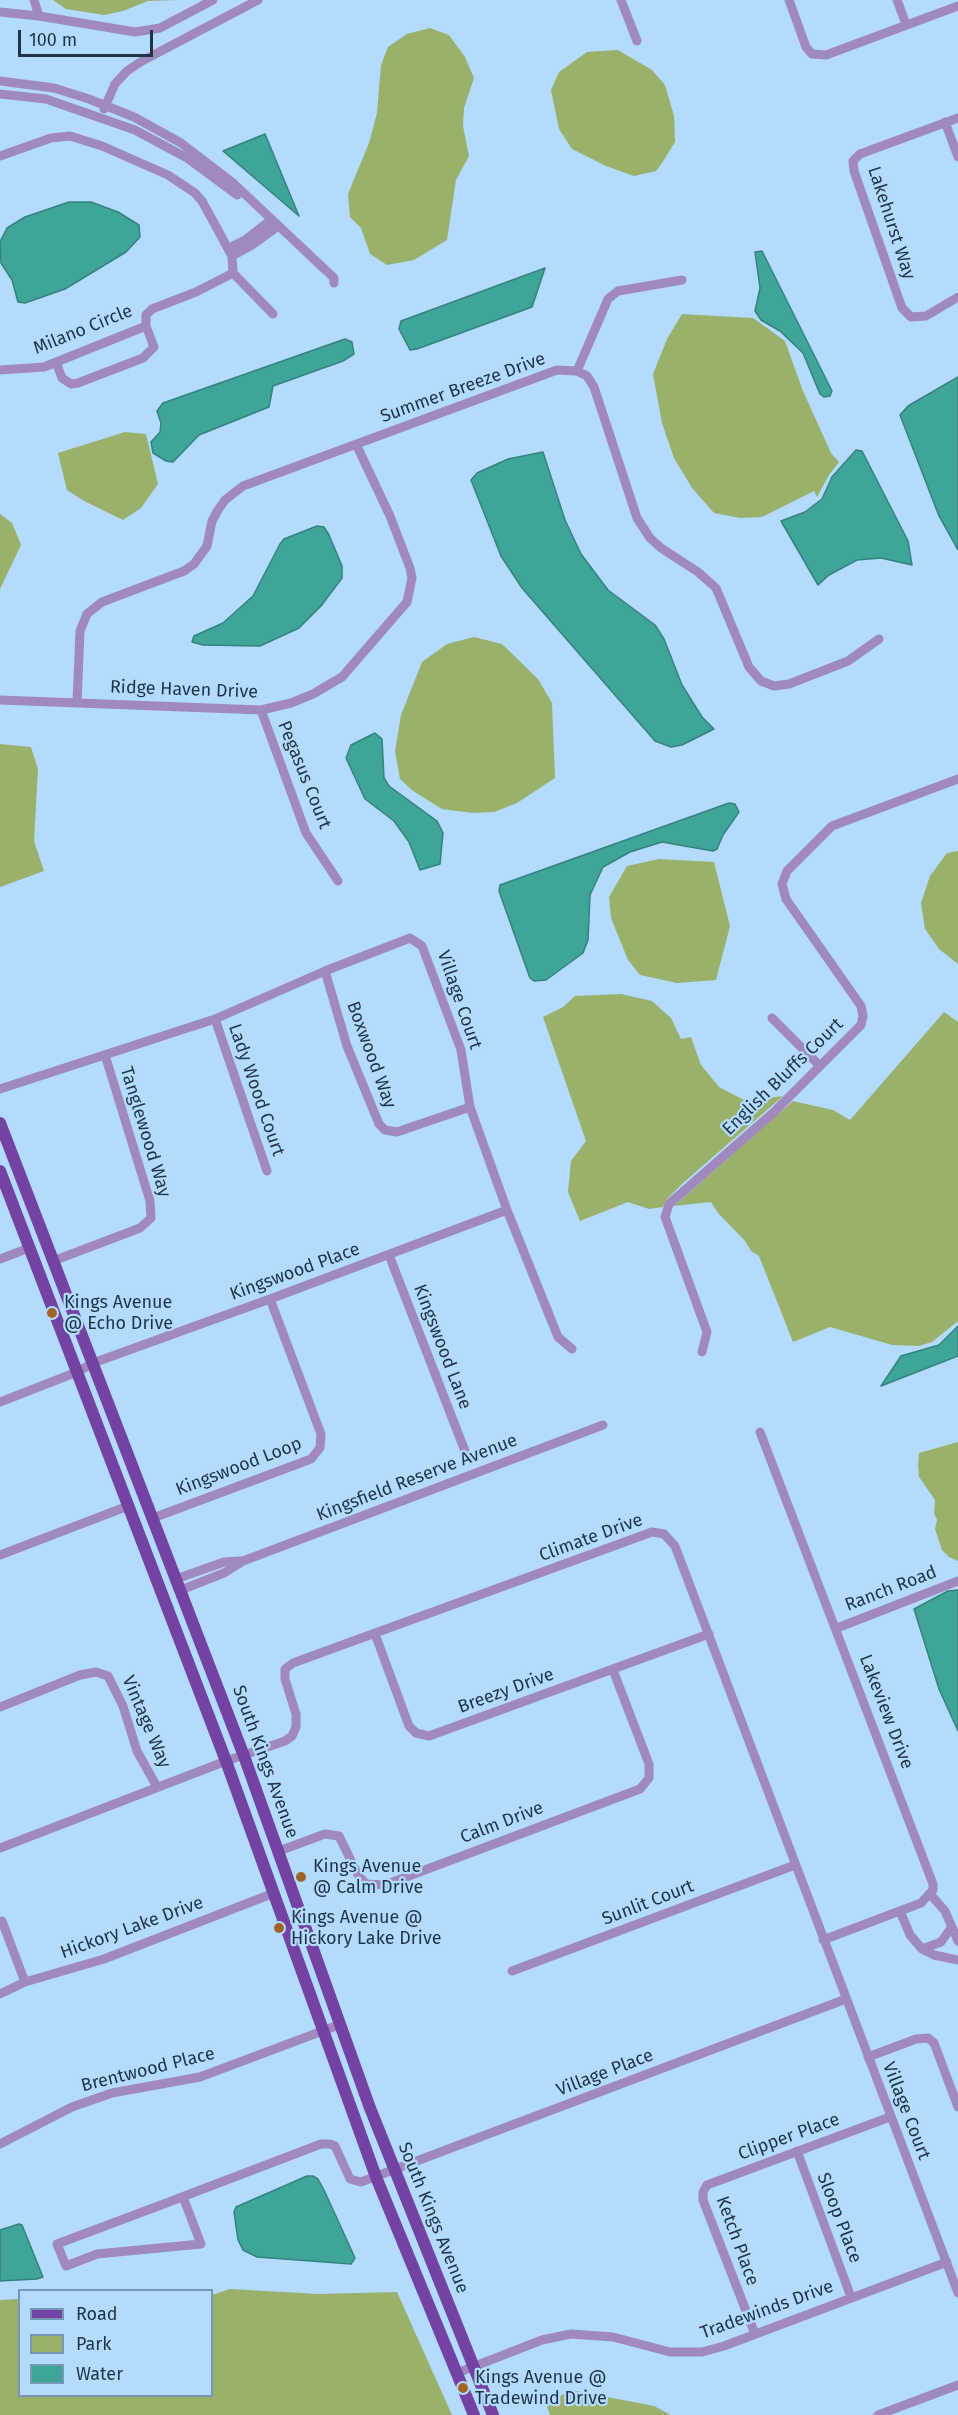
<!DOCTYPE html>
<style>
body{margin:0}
#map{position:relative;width:958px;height:2415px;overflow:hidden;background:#b2dbfe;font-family:"Fira Sans",sans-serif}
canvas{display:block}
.legend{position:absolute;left:18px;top:2289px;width:195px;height:108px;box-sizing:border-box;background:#b2dbfe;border:2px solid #7798b4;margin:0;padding:8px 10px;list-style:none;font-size:18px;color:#1f3445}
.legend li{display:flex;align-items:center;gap:12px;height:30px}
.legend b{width:30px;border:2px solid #7798b4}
.scale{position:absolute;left:18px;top:30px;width:135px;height:27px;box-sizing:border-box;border:3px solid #1f3445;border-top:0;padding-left:8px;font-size:18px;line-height:21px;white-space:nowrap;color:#1f3445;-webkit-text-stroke:4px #b2dbfe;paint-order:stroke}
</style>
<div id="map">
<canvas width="958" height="2415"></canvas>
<ul class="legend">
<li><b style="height:8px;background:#7343a4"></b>Road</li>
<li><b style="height:16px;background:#99b16a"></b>Park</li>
<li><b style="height:16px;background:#3fa598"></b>Water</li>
</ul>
<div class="scale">100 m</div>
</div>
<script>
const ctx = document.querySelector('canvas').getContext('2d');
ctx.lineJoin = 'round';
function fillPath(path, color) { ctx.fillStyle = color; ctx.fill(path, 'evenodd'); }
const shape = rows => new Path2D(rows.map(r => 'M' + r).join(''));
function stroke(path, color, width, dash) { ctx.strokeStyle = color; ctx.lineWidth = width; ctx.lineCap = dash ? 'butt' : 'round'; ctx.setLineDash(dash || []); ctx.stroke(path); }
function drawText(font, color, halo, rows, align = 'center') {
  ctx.font = font + ' "Fira Sans",sans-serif'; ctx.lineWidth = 4.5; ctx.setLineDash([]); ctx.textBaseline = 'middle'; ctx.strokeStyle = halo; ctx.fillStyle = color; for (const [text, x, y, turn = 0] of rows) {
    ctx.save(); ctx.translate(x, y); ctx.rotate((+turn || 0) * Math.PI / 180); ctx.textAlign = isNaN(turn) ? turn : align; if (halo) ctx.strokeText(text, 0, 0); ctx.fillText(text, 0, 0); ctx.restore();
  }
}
fillPath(shape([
 [53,0,180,0,148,1,123,11,104,15,66,9],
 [430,28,449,35,465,57,474,78,464,108,463,126,469,156,456,180,447,240,414,260,387,265,370,254,361,228,350,217,348,194,369,143,377,113,381,65,388,47,407,34],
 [618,50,652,70,665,85,674,116,675,142,662,163,656,171,634,176,606,166,572,149,559,129,551,90,559,72,587,52],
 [682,314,753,318,785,341,803,391,831,453,839,462,829,475,817,497,814,491,762,517,740,518,714,513,692,488,674,458,662,423,653,374,667,339],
 [125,432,146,434,158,484,141,508,123,520,84,501,67,490,58,453],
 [0,514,12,523,21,545,0,589],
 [474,637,502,644,538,679,552,703,555,778,517,803,494,812,472,813,442,809,413,791,400,779,395,751,401,715,422,662,447,644],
 [0,744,31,747,38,769,34,841,44,871,0,887],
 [958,851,958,964,939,949,925,929,921,903,930,876,947,853],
 [659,859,714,862,730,926,716,980,677,983,640,975,628,960,611,918,609,897,627,866],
 [621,994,652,1001,671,1018,681,1039,691,1037,701,1065,719,1087,746,1101,783,1096,683,1183,666,1200,663,1207,649,1209,628,1202,580,1221,568,1192,571,1161,586,1141,543,1017,563,1007,575,996],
 [944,1012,958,1022,958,1321,932,1342,919,1346,892,1345,830,1327,793,1342,759,1256,751,1251,745,1241,718,1213,711,1202,674,1206,793,1101,833,1110,850,1120],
 [958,1442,958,1561,949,1557,942,1550,935,1529,937,1520,934,1513,935,1500,919,1477,918,1465,919,1453],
 [230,2289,318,2294,397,2292,452,2415,0,2415,0,2300,19,2299,20,2396,212,2396,212,2295],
 [571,2390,654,2406,671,2415,550,2415,546,2404]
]), '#99b16a');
const water = shape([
 [265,134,299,216,223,151,265,134],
 [69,202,91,202,118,212,139,225,140,237,126,252,65,289,25,303,18,302,12,280,1,263,0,242,7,228,25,217,69,202],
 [762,251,832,391,830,396,824,397,820,394,803,353,780,331,761,320,755,311,760,288,755,252,762,251],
 [545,268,532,307,417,349,410,350,399,329,401,321,545,268],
 [345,339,352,342,354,354,343,361,273,386,269,407,199,435,173,462,166,461,153,453,151,442,160,432,161,423,157,411,163,403,345,339],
 [958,377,958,550,939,516,900,415,908,406,958,377],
 [856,450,862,451,908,541,912,565,881,558,857,560,829,575,818,585,781,521,805,512,822,499,832,477,856,450],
 [543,452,565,520,581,554,608,590,655,625,664,639,682,685,702,717,714,729,682,745,671,747,655,741,522,588,501,556,471,480,477,473,508,459,543,452],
 [317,526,324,527,329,535,342,566,342,578,321,606,299,628,260,646,203,645,192,642,194,636,223,623,253,596,280,544,284,539,317,526],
 [375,733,382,739,384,778,389,786,437,821,443,833,440,864,420,870,409,842,394,821,365,799,346,758,351,745,375,733],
 [729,803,735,804,739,812,723,835,717,849,713,851,662,842,630,852,603,867,590,895,588,940,583,953,546,980,534,981,530,978,499,891,500,885,729,803],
 [958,1326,958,1356,881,1386,901,1356,939,1345,958,1326],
 [958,1590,958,1731,939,1689,914,1609,948,1591,958,1590],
 [307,2176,313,2176,318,2179,324,2190,355,2258,351,2264,257,2257,243,2250,238,2240,234,2212,236,2207,307,2176],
 [19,2224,22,2225,43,2277,37,2279,0,2281,0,2230,19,2224]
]);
fillPath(water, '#3fa598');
stroke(water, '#35837f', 1.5);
stroke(shape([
 [34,0,39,16],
 [621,0,637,41],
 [789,0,806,47,812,54,826,55,958,6],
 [897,0,906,24],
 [0,12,39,16,135,32,160,28,213,0],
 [0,81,54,88,89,99,134,117,181,143,232,182,334,278,334,283],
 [0,94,46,99,135,130,187,158,237,195],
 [104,109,115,84,127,71,142,61,258,0],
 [958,118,860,154,853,161,854,171,902,308,911,317,926,316,958,297],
 [945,122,958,157],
 [0,156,51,138,70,136,102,146,168,175,195,193,202,201,232,256,233,273,273,314],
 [229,248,245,240,267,223],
 [232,256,252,245,274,229],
 [56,362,62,378,71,384,78,383,143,358,154,347,146,326],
 [0,370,44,367,146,326,146,315,152,309,196,292,233,273],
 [577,371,608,299,618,291,682,280],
 [0,700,261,710,291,703,313,694,342,677,407,602,412,578,410,568,390,516,356,444],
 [77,702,80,631,87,614,102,602,184,571,194,564,207,546,212,521,218,510,225,500,243,486,557,370,577,371,587,376,594,387,637,518,650,538,661,548,698,572,716,588,749,667,761,681,774,686,789,684,848,661,879,639],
 [261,710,306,833,338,881],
 [325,971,347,1046,379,1124,385,1130,397,1132,470,1107],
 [772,1018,820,1066],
 [215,1019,267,1171],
 [0,1089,215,1019,325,971,410,938,422,946,461,1050,470,1107,507,1210,558,1337,572,1349],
 [389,1255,465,1451],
 [0,1259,29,1248],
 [53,1261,140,1228,151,1218,150,1201,105,1055],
 [702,1352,707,1332,665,1217,669,1204,773,1113,861,1025,863,1016,861,1006,786,899,782,884,787,871,832,826,958,779],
 [0,1402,77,1372,93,1363,270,1299,507,1210],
 [760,1432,933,1884,933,1890,921,1903,823,1940],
 [153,1518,311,1459,320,1448,321,1434,270,1299],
 [0,1555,128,1506],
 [176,1579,224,1562,241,1561],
 [181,1590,224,1573,243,1561,603,1425],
 [837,1628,958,1581],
 [375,1634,409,1726,416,1733,429,1736,709,1634],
 [0,1707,80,1675,96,1672,108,1676,123,1706,137,1751,157,1787],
 [0,1848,226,1761,285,1741,292,1736,296,1727,296,1714,285,1679,285,1669,293,1663,652,1532,664,1534,675,1546,958,2293],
 [279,1851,325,1834,339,1836,358,1875,366,1884,385,1885,640,1789,649,1778,649,1764,613,1670],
 [930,1894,945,1911,958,1941],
 [900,1911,910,1935,922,1949,934,1955,958,1960],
 [2,1921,25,1982],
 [922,1949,941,1942,951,1928],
 [512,1971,795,1865],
 [0,1994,25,1982,104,1959,274,1893],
 [868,2057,916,2039,928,2038,934,2043,958,2107],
 [0,2144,72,2107,112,2093,200,2077,341,2024],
 [797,2151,851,2297],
 [183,2197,201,2244,97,2254,66,2266,57,2244,161,2205,321,2144,330,2144,335,2146,350,2179,361,2182,846,1999],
 [755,2334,703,2200,703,2192,707,2185,890,2117],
 [457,2373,542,2340,571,2334,613,2337,670,2352,702,2352,724,2346,947,2262],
 [878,2415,958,2385]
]), '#a089be', 9);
stroke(shape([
 [0,1123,244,1756,370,2108,493,2415],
 [0,1171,226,1761,376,2177,474,2415]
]), '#7343a4', 12);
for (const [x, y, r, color] of [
 [52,1313,6,"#a06526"],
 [301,1877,6,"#a06526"],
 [279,1928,6,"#a06526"],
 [463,2388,6,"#a06526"]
]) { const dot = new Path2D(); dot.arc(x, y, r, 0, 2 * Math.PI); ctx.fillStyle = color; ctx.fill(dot); stroke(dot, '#b2dbfe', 2); }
drawText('18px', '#1f3445', '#b2dbfe', [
 ["Lakehurst Way",891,223,72],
 ["Milano Circle",83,330,-22],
 ["Summer Breeze Drive",463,388,-20],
 ["Ridge Haven Drive",184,690,2],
 ["Pegasus Court",304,775,68],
 ["Village Court",459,1000,71],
 ["Boxwood Way",371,1055,70],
 ["English Bluffs Court",783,1077,-44],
 ["Lady Wood Court",256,1090,71],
 ["Tanglewood Way",145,1132,73],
 ["Kingswood Place",295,1272,-20],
 ["Kingswood Lane",442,1347,69],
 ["Kingswood Loop",239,1467,-21],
 ["Kingsfield Reserve Avenue",417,1478,-21],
 ["Climate Drive",591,1538,-20],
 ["Ranch Road",891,1589,-21],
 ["Breezy Drive",506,1691,-20],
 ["Lakeview Drive",886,1712,69],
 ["Vintage Way",146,1722,67],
 ["South Kings Avenue",265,1762,70],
 ["Calm Drive",502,1823,-21],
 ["Sunlit Court",648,1903,-21],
 ["Hickory Lake Drive",132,1928,-20],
 ["Brentwood Place",148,2070,-14],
 ["Village Place",605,2073,-21],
 ["Village Court",906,2111,69],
 ["Clipper Place",789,2137,-20],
 ["South Kings Avenue",433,2218,68],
 ["Sloop Place",839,2218,69],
 ["Ketch Place",737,2241,70],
 ["Tradewinds Drive",767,2310,-20]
]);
drawText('18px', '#1f3445', '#b2dbfe', [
 ["Kings Avenue",64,1303],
 ["@ Echo Drive",64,1324],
 ["Kings Avenue",313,1867],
 ["@ Calm Drive",313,1888],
 ["Kings Avenue @",291,1918],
 ["Hickory Lake Drive",291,1939],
 ["Kings Avenue @",475,2378],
 ["Tradewind Drive",475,2399]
], 'left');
</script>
